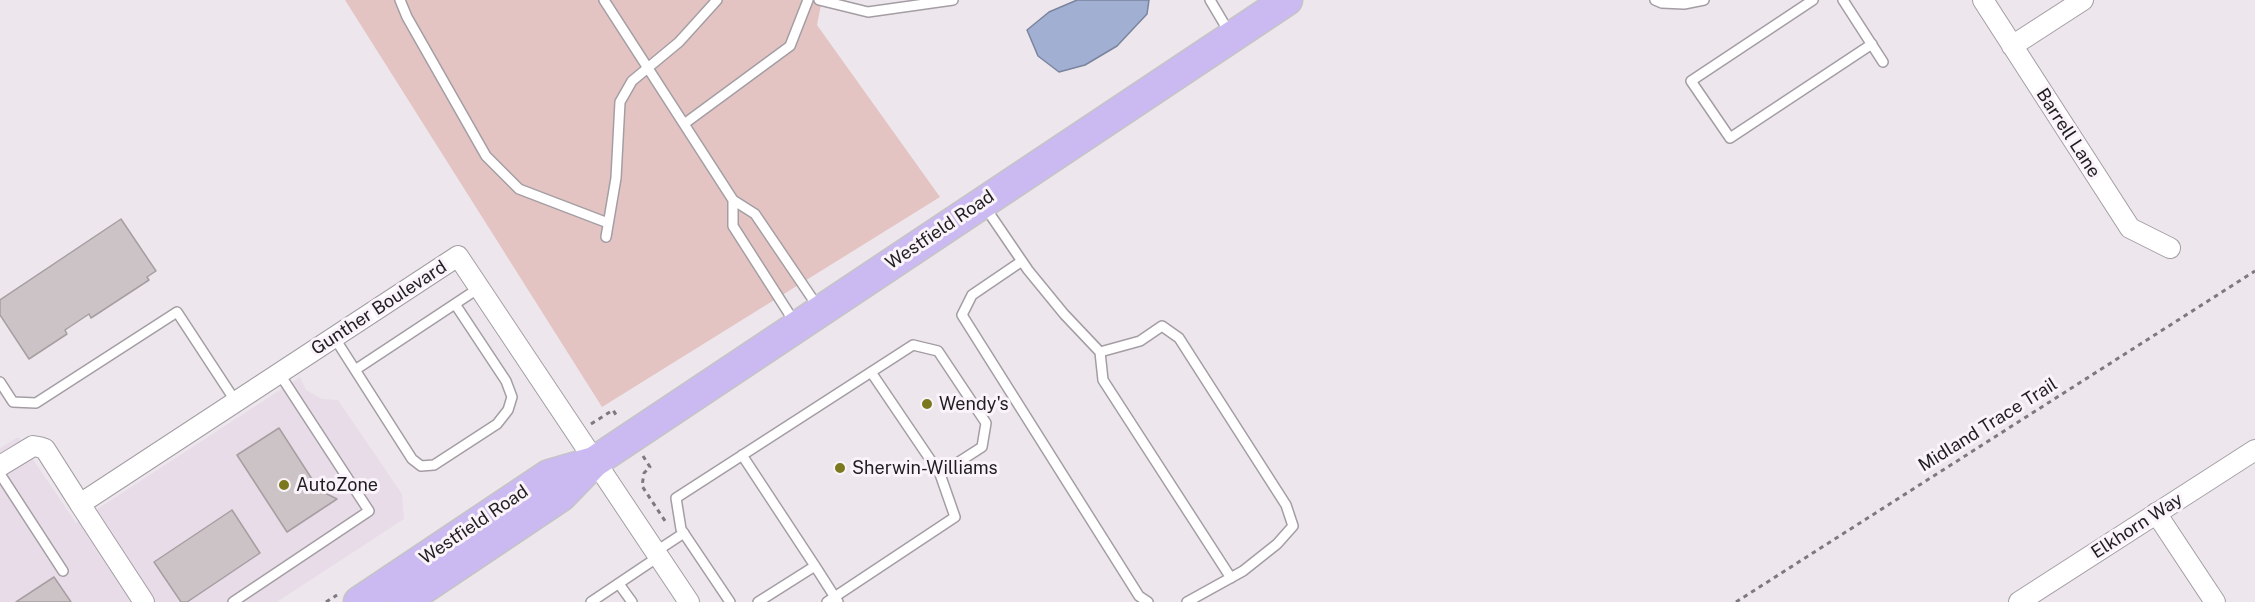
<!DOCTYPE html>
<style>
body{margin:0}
canvas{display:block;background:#ede7ed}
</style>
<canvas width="2255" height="602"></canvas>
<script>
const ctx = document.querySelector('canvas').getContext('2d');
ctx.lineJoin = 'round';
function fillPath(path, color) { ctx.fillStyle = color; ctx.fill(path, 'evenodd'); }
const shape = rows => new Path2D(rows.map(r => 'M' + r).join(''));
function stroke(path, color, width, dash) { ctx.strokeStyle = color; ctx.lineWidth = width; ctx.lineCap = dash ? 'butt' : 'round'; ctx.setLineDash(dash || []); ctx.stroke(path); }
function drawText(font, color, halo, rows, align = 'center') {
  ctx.font = font + ' "Public Sans",sans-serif'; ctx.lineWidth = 6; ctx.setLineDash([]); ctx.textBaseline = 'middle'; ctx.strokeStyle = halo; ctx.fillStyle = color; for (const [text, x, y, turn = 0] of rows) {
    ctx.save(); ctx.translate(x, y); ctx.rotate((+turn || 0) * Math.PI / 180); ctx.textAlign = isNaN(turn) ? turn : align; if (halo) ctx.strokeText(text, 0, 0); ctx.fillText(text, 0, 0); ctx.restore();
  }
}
fillPath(shape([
 [300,377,306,390,322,399,338,400,402,494,404,519,277,602,0,602,0,448,18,437,76,523]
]), '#e8dce8');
fillPath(shape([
 [345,0,822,0,817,25,940,197,602,407]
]), '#e4c4c2');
const water = shape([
 [1077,0,1149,0,1147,14,1117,46,1085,65,1059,72,1038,56,1027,30,1049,12,1077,0]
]);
fillPath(water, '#a1afd2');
stroke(water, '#7a849d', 1.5);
const building = shape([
 [121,219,156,271,147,277,149,280,91,318,89,314,65,330,67,334,29,359,0,315,0,300,121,219],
 [279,428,319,490,337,499,287,532,237,455,279,428],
 [232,510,260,553,187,602,181,602,154,562,232,510],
 [54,577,71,602,16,602,54,577]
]);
fillPath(building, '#ccc3c6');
stroke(building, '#a69ea1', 1.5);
const lane = shape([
 [400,0,407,17,486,156,519,189,608,223],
 [604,0,733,200,755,214,818,307],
 [819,0,868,12,953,0],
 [1210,0,1229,32],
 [1655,0,1662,3,1684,4,1704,0],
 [1813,0,1691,81,1730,138,1872,44],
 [1843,0,1883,62],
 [684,124,790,46,808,0],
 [733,200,733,226,795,323],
 [985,207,1028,270,1064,314,1100,352,1140,341,1162,326,1179,338,1286,505,1293,526,1277,544,1243,571,1187,602],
 [606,237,616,178,620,102,632,81,679,42,717,0],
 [1022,261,972,295,962,315,1139,596,1148,602],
 [334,337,412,459,421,466,434,465,497,424,508,410,512,397,506,381,455,304],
 [1100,352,1103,380,1231,578],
 [355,370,479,288],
 [871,372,940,474],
 [0,382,13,402,36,403,177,312,236,402],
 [742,455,815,566,758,602],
 [0,474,63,571],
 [655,552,684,533],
 [815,566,838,602],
 [619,584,632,602],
 [233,602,369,511,279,373],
 [591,602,658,557],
 [730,602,681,529,676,498,913,345,938,351,986,423,982,447,940,474,955,517,827,602]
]);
const street = shape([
 [1983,0,2130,228,2170,248],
 [2012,46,2083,0],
 [0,466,33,446,39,447,45,449,80,504],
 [2156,513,2215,602],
 [144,602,80,504,458,256,689,602],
 [2019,602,2255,450]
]);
const primary = shape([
 [359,602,549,475,594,462],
 [403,602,561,496,594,462,1287,0]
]);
stroke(lane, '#a49ea4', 12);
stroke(street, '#a49ea4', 22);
stroke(primary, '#c5c4c5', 33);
stroke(shape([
 [591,424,613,410,618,418],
 [643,456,650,467,644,473,642,486,667,524],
 [326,602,337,595],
 [1736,602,2255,271]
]), '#7d797d', 3, [4.5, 4.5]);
stroke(lane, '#fff', 9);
stroke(street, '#fff', 20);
stroke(primary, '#cbbaf1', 30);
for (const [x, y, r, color] of [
 [927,404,6,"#7c781d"],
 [840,468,6,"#7c781d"],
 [284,485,6,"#7c781d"]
]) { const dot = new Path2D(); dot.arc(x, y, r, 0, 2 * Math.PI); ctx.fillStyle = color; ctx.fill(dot); stroke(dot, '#faf4fa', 2); }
drawText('18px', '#201e20', '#faf4fa', [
 ["Barrell Lane",2068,133,57],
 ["Westfield Road",940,230,-34],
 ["Gunther Boulevard",379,308,-33],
 ["Midland Trace Trail",1988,425,-32],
 ["Westfield Road",474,525,-34],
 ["Elkhorn Way",2137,526,-33]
]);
drawText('18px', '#201e20', '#faf4fa', [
 ["Wendy's",939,404],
 ["Sherwin-Williams",852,468],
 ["AutoZone",296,485]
], 'left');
</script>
